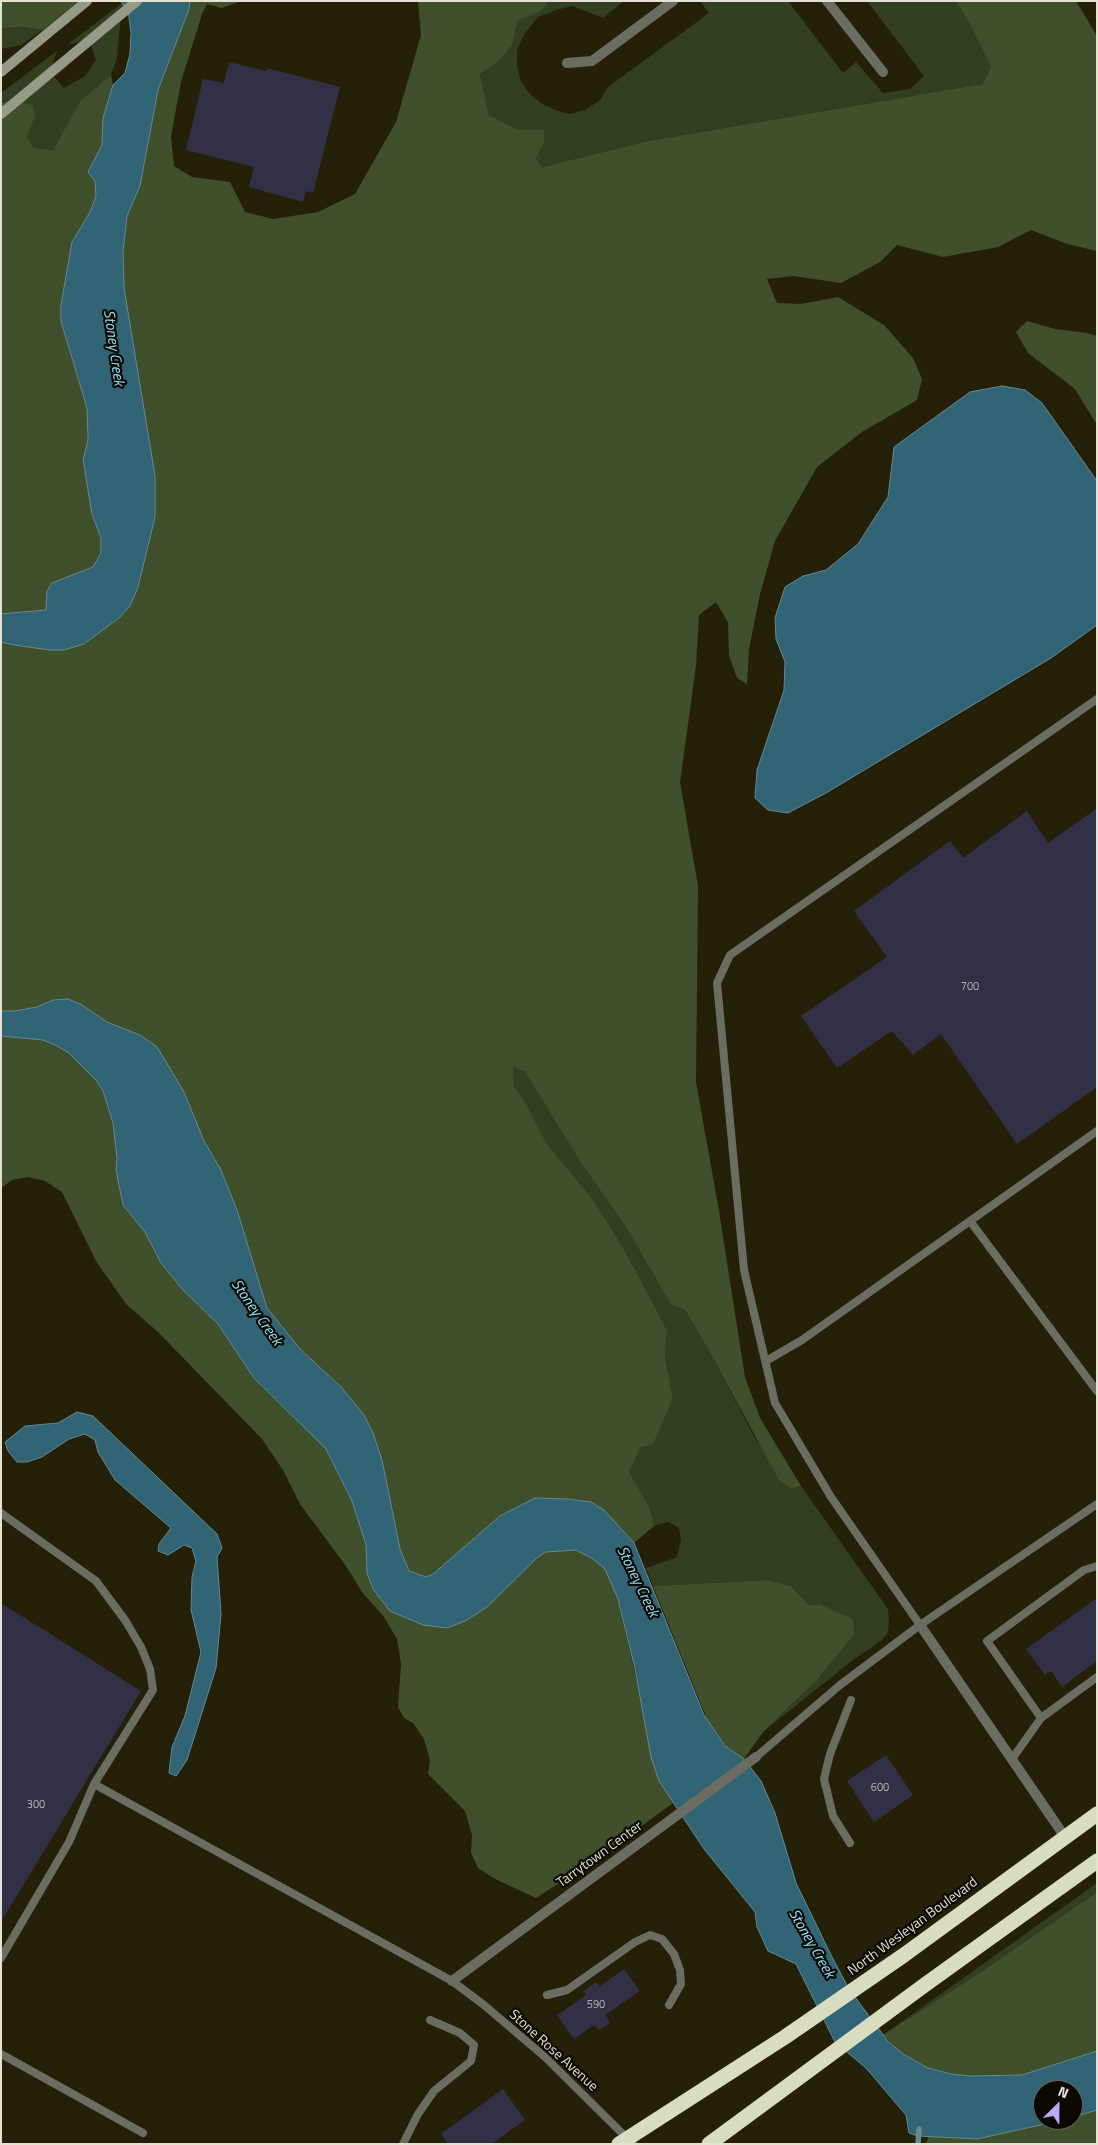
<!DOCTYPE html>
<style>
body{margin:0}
#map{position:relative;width:1098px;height:2145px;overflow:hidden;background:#252008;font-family:"Titillium Web",sans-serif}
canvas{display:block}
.frame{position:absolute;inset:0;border:2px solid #e5e2d4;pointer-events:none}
.north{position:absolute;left:1033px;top:2080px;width:50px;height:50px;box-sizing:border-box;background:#0c0903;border:1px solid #636057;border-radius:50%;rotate:23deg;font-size:14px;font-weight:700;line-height:20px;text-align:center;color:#e5e2d4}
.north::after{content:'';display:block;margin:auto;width:18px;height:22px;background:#b9abf7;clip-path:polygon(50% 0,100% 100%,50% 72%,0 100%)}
</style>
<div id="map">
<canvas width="1098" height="2145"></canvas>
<div class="frame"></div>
<div class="north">N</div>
</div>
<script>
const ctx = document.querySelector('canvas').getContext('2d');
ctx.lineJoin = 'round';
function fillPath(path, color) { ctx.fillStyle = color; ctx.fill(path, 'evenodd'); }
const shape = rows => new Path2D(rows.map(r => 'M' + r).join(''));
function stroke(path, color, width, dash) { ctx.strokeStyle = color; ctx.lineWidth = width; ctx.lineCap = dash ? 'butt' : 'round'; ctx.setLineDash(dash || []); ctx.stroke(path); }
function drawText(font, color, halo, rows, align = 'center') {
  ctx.font = font + ' "Titillium Web",sans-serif'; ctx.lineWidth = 4.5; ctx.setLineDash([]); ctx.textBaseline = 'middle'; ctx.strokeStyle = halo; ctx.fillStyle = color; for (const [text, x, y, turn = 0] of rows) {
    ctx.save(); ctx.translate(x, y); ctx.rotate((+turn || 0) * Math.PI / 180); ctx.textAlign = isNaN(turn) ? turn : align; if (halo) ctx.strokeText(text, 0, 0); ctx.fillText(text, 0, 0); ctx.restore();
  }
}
fillPath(shape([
 [549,1,624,1,603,18,572,6,556,10,538,17,525,33,517,50,517,66,521,81,529,93,542,104,555,110,570,114,587,109,600,100,608,87,709,13,700,1,788,1,843,73,856,62,883,93,910,89,924,76,867,1,956,1,971,26,991,67,982,84,648,141,542,167,536,158,544,143,489,115,480,74,498,62,512,46,517,21,541,11],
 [122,3,117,59,111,75,80,101,53,150,34,148,27,137,35,117,6,101,1,103,1,93,57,51,50,72,64,88,85,76,96,60,91,45,83,41,67,45],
 [24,27,43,30,21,45,1,49,1,28],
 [512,1065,525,1072,583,1166,626,1227,671,1305,685,1310,708,1349,755,1438,792,1489,801,1486,888,1609,889,1621,888,1632,882,1640,849,1663,763,1732,816,1681,855,1634,853,1619,820,1604,809,1605,791,1586,768,1580,653,1586,646,1568,677,1557,681,1540,679,1528,668,1522,654,1526,650,1508,629,1472,641,1447,673,1398,665,1358,667,1330,624,1249,594,1201,547,1144,525,1102,514,1086],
 [1097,1883,1097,1892,981,1972,883,2035]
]), '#323f21');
fillPath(shape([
 [1,1,79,1,43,30,24,27,1,28],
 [190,1,241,1,222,8,207,4,202,14,181,82,171,136,174,166,192,177,230,182,245,212,273,219,318,212,355,194,396,122,421,35,418,1,549,1,541,11,517,21,512,46,498,62,480,74,489,115,519,130,544,130,544,143,536,158,542,167,648,141,982,84,991,67,971,26,956,1,1076,1,1097,36,1097,251,1067,244,1031,230,998,247,943,257,897,245,880,262,841,283,793,276,767,279,777,303,801,304,838,297,884,325,913,358,922,379,917,400,862,432,817,467,775,541,760,594,749,649,747,684,737,678,729,655,728,622,716,602,699,615,696,666,680,782,698,886,696,1082,719,1211,745,1377,760,1418,801,1486,792,1489,779,1480,708,1349,685,1310,671,1305,626,1227,583,1166,525,1072,513,1066,514,1086,525,1102,547,1144,594,1201,624,1249,667,1330,665,1358,673,1398,653,1444,641,1447,629,1472,650,1508,654,1526,634,1543,604,1510,591,1502,568,1499,535,1498,500,1516,433,1574,427,1577,409,1571,400,1549,382,1460,341,1387,300,1349,267,1308,237,1210,221,1170,140,1035,107,1022,82,1005,53,1000,37,1007,15,1011,1,1011,1,642,14,645,84,644,119,618,130,606,123,252,127,216,140,186,158,90,189,9],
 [111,75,113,85,103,118,102,145,88,172,95,181,96,196,90,212,72,242,61,305,61,321,87,408,88,440,83,460,92,514,101,538,101,553,93,567,52,583,47,591,47,610,1,614,1,103,6,101,33,105,35,117,27,137,34,148,53,150,80,101],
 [1027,321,1055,329,1087,333,1097,336,1097,425,1075,389,1028,353,1016,332],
 [1,1036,43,1040,55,1045,69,1053,96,1080,103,1091,113,1123,117,1158,116,1170,123,1205,145,1232,161,1263,183,1290,218,1324,254,1378,326,1449,352,1501,366,1545,367,1573,373,1589,539,1556,546,1552,576,1550,593,1559,605,1569,618,1599,659,1781,673,1803,594,1861,536,1898,495,1879,478,1868,471,1853,472,1835,465,1811,428,1774,430,1760,424,1739,413,1723,404,1718,398,1707,401,1664,397,1639,384,1617,362,1592,346,1566,300,1504,283,1470,262,1439,158,1332,126,1304,96,1261,62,1192,45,1181,28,1177,12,1180,1,1188],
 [768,1580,791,1586,809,1605,820,1604,853,1619,855,1634,816,1681,763,1732,744,1759,725,1746,709,1724,653,1586],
 [1097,1892,1097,2051,1022,2075,969,2076,951,2074,928,2068,903,2054,883,2035,981,1972],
 [1097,2110,1097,2144,926,2143,929,2136,967,2138,1012,2132,1064,2120,1073,2120,1073,2117]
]), '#41502c');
const water = shape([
 [121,1,190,1,189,9,158,90,140,186,127,216,123,252,124,288,155,476,155,517,138,587,130,606,119,618,84,644,64,650,50,650,14,645,1,642,1,614,46,610,47,591,52,583,93,567,101,553,101,538,92,514,83,460,88,440,87,408,61,321,61,305,72,242,90,212,96,196,95,181,88,172,102,145,103,118,113,85,125,73,130,54,131,33,129,17,121,1],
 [1002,386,1025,390,1042,403,1097,481,1097,625,1051,658,826,793,788,813,768,810,755,798,757,770,784,690,785,662,776,639,775,618,785,587,803,576,826,570,858,544,888,497,894,447,970,392,1002,386],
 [68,999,82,1005,107,1022,140,1035,157,1047,184,1092,204,1141,221,1170,237,1210,267,1308,300,1349,341,1387,364,1415,373,1433,382,1460,400,1549,409,1571,426,1577,433,1574,500,1516,535,1498,568,1499,591,1502,604,1510,634,1543,704,1715,725,1746,744,1759,761,1781,775,1813,796,1883,831,1955,849,1989,887,2040,903,2054,928,2068,951,2074,969,2076,1022,2075,1097,2051,1097,2110,1073,2117,1073,2090,1043,2090,1043,2120,1064,2120,977,2139,918,2136,909,2133,906,2115,866,2068,835,2042,796,1964,768,1951,757,1927,755,1912,704,1849,659,1781,651,1757,635,1669,618,1599,605,1569,593,1559,576,1550,546,1552,539,1556,487,1607,465,1621,447,1628,423,1625,390,1611,373,1589,367,1573,366,1545,352,1501,326,1449,254,1378,218,1324,183,1290,161,1263,145,1232,123,1205,116,1170,117,1158,113,1123,103,1091,96,1080,69,1053,55,1045,43,1040,1,1036,1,1011,15,1011,37,1007,53,1000,68,999],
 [77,1412,93,1416,217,1534,222,1548,217,1557,221,1614,216,1668,187,1760,176,1776,169,1773,172,1747,185,1716,201,1652,191,1610,192,1577,196,1561,192,1548,184,1545,168,1555,158,1551,159,1544,171,1528,115,1480,98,1452,95,1440,85,1434,69,1439,42,1457,27,1462,17,1462,8,1451,5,1442,25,1426,58,1423,77,1412]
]);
fillPath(water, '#316474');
stroke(water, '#678a91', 1);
stroke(shape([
 [918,2144,919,2129]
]), '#678a91', 5.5);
fillPath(shape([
 [229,62,266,71,267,68,340,87,313,193,306,191,303,202,249,187,254,167,186,150,203,79,224,83],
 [1097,808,1097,1087,1017,1144,941,1034,913,1055,892,1031,837,1068,801,1016,887,957,854,911,950,841,963,858,1027,811,1048,843],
 [1097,1598,1097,1661,1062,1687,1051,1671,1045,1675,1026,1649],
 [1,1603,141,1691,1,1922],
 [886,1755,913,1795,874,1822,847,1781],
 [624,1969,640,1991,605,2015,610,2023,599,2030,594,2025,574,2039,557,2015,586,1995,583,1991,596,1982,600,1986],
 [503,2089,525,2120,492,2144,448,2144,441,2134]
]), '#323046');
stroke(shape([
 [970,1221,1097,1391],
 [766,1361,802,1340,1097,1131],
 [1,1513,96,1581,125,1620,141,1647,150,1669,153,1690,94,1784,69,1842,1,1958],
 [920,1625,831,1497,775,1403,744,1270,717,983,730,955,1097,699],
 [1041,1718,987,1641,1084,1570,1097,1566],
 [756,1757,840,1685,920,1625,1097,1504],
 [1012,1759,1041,1718,1097,1677],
 [94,1784,452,1981,484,2005,545,2057,633,2144],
 [850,1843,833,1816,824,1779,830,1754,851,1700],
 [547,1995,567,1990,635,1942,650,1935,662,1939,674,1954,680,1970,681,1984,669,2005],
 [1,2054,143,2133],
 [403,2144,418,2114,434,2091,471,2061,474,2045,460,2033,430,2020]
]), '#6c6d62', 8);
stroke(shape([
 [827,1,883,72],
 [567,63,592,61,673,1],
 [920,1625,1065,1837],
 [452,1981,756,1757]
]), '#6c6d62', 10);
stroke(shape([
 [1,72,87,1],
 [1,114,137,1]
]), '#989a88', 10);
stroke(shape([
 [619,2144,785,2037,904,1955,1097,1814],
 [709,2144,926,1984,1097,1861]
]), '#d8ddc0', 15);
drawText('11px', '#b8b6b0', null, [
 ["700",970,987],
 ["600",880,1788],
 ["300",36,1805],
 ["590",596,2005]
]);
drawText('14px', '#e5e2d4', '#0c0903', [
 ["Tarrytown Center",600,1855,-36],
 ["North Wesleyan Boulevard",913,1927,-36],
 ["Stone Rose Avenue",553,2051,42]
]);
drawText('italic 15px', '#8fe3fe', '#0c0903', [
 ["Stoney Creek",113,348,82],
 ["Stoney Creek",256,1313,55],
 ["Stoney Creek",637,1582,64],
 ["Stoney Creek",811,1944,60]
]);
</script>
